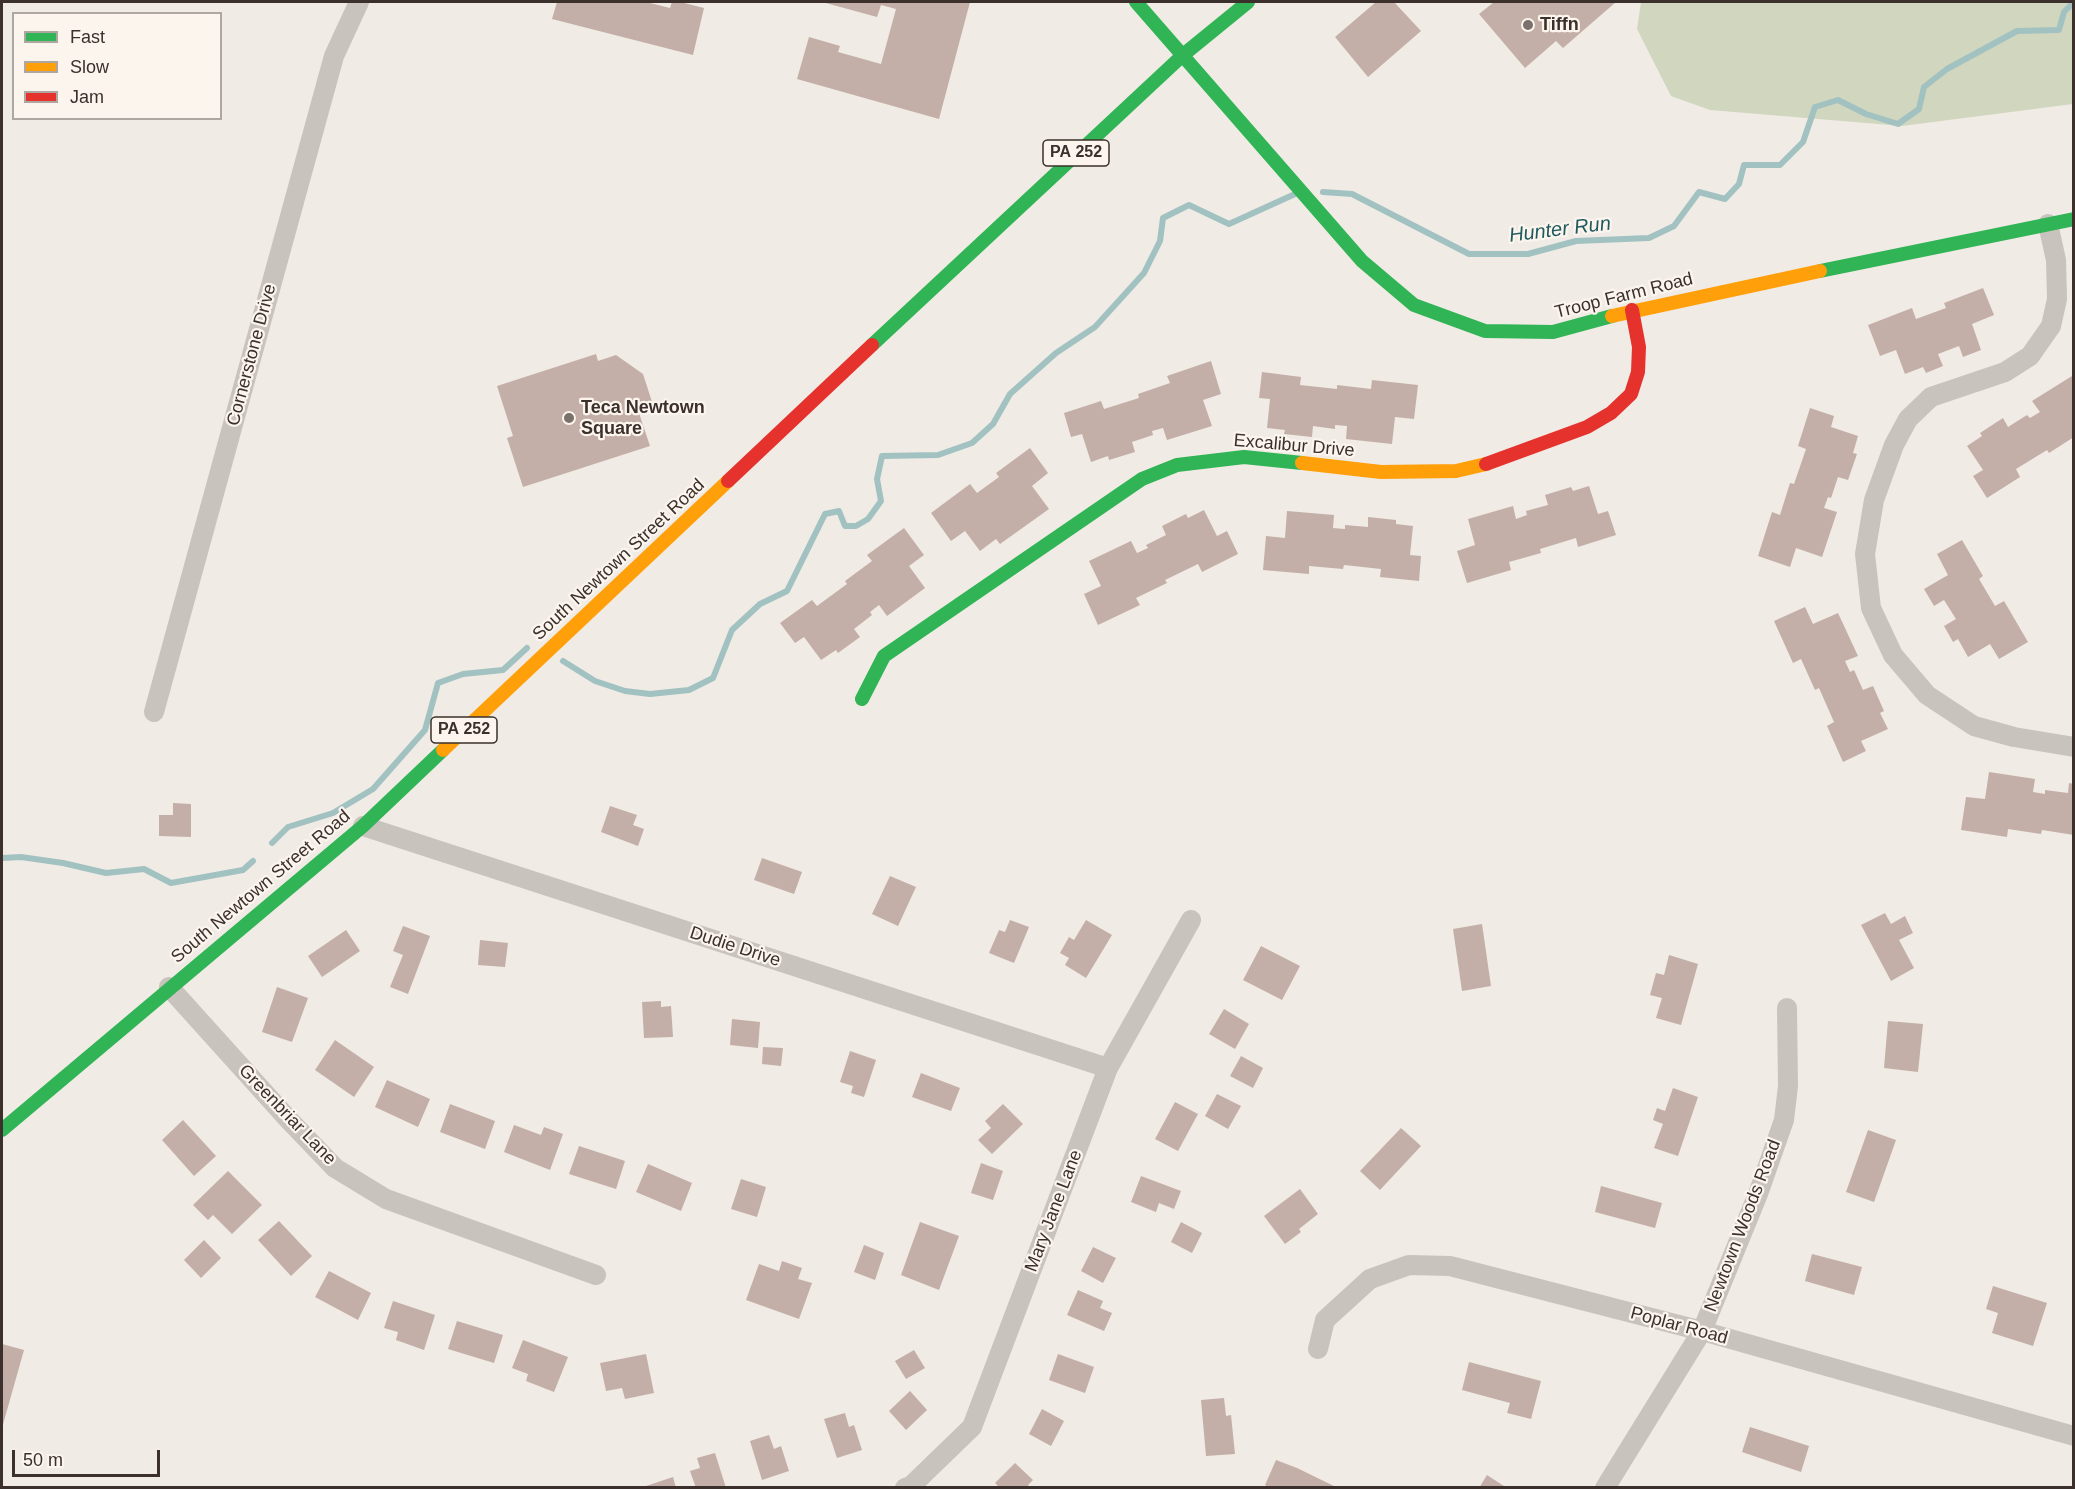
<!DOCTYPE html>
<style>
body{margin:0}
#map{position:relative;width:2075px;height:1489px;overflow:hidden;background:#f0ebe5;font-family:Helvetica,sans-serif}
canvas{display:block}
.frame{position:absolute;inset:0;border:3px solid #3b302b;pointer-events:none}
.legend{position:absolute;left:12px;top:12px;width:210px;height:108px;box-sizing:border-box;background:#fbf5ee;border:2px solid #aea6a0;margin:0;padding:8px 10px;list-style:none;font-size:18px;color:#3b302b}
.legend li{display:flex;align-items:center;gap:12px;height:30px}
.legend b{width:30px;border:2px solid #aea6a0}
.scale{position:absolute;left:12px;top:1450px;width:148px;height:27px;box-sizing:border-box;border:3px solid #3b302b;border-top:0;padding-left:8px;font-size:18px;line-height:21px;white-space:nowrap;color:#3b302b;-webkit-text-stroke:4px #fbf5ee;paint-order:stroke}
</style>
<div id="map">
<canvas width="2075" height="1489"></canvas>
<div class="frame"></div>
<ul class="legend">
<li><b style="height:8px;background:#30b455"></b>Fast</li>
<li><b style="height:8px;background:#ff9f0a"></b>Slow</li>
<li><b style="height:8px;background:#e5322d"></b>Jam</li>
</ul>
<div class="scale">50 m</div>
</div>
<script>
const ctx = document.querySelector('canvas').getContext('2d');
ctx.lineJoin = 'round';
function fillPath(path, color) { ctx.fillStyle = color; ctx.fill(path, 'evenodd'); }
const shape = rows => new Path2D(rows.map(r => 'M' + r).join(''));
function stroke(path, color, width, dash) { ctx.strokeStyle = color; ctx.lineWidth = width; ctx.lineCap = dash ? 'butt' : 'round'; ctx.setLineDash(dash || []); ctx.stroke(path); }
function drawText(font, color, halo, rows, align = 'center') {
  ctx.font = font + ' Helvetica,sans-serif'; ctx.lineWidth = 4.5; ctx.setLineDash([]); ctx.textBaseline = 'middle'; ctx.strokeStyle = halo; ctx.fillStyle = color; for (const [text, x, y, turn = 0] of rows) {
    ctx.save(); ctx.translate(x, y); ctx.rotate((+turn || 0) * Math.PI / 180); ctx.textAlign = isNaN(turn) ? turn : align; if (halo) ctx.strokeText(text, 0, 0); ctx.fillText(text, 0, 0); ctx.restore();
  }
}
fillPath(shape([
 [1641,2,2073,2,2073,104,1902,126,1710,110,1671,96,1637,29]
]), '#d1d6bf');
stroke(shape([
 [1323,192,1352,194,1469,254,1528,254,1576,241,1649,238,1674,226,1699,192,1725,199,1739,184,1744,165,1780,165,1803,142,1815,107,1838,100,1866,114,1898,124,1919,109,1924,87,1947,69,2017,31,2059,30,2064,12,2074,2],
 [563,661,595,681,625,691,650,694,689,690,713,678,732,630,760,604,787,591,825,514,839,511,845,526,856,526,868,519,881,501,877,479,882,456,938,455,972,443,993,424,1010,394,1056,353,1095,327,1144,273,1160,241,1163,218,1189,205,1229,224,1295,194],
 [272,843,288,827,333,813,373,789,425,730,438,683,463,674,503,670,527,648],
 [2,858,21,857,63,863,106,873,144,869,171,883,243,870,253,861]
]), '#a1c2c1', 6);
fillPath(shape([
 [557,2,646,2,670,8,672,2,680,2,704,8,693,55,552,19],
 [822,2,970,2,939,119,797,79,809,37,840,46,838,52,881,64,896,9,881,5,877,17],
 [1376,2,1394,2,1421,31,1368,77,1335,37],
 [1494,2,1616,2,1563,48,1556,41,1525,68,1479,14],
 [1983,288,1994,315,1972,324,1981,350,1963,357,1959,346,1938,354,1943,366,1926,373,1923,367,1905,374,1896,350,1880,356,1868,325,1912,308,1916,319,1946,308,1944,303],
 [596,354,598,361,616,355,643,374,653,405,638,410,650,446,523,487,507,438,513,436,497,386],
 [1211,361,1221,394,1203,400,1212,426,1167,440,1163,428,1152,431,1153,435,1132,442,1135,452,1109,460,1108,456,1091,462,1082,434,1071,437,1064,413,1101,401,1104,409,1139,398,1138,394,1170,383,1167,376],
 [1262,372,1301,377,1300,385,1337,389,1337,385,1371,389,1372,380,1418,385,1414,419,1395,417,1392,444,1346,439,1347,426,1335,425,1335,429,1313,426,1312,437,1284,434,1285,430,1267,428,1270,399,1259,398],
 [2072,376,2074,437,2049,453,2047,450,2016,469,2020,477,1987,498,1973,476,1983,470,1967,446,1982,436,1980,433,2003,418,2008,427,2027,415,2030,418,2040,412,2032,401],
 [1810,408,1834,416,1831,427,1858,436,1853,453,1857,454,1848,480,1838,477,1831,498,1828,497,1824,508,1837,512,1822,557,1796,548,1790,567,1758,556,1772,512,1780,515,1790,483,1794,484,1806,449,1798,446],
 [1030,448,1048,473,1032,486,1049,509,1000,544,996,539,980,551,965,531,951,541,931,513,970,484,977,493,999,477,996,473],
 [1589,486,1598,514,1608,511,1616,535,1578,547,1576,538,1540,549,1541,553,1509,562,1511,570,1467,583,1457,551,1475,545,1468,519,1513,506,1516,519,1527,515,1526,511,1548,505,1545,495,1571,487,1573,491],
 [1204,510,1217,536,1227,531,1238,554,1202,572,1198,564,1165,580,1167,583,1136,598,1140,605,1098,625,1084,594,1101,586,1089,561,1131,541,1137,553,1148,548,1146,545,1166,535,1162,526,1186,514,1188,518],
 [1287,511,1334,515,1333,528,1345,529,1345,525,1368,527,1368,517,1396,520,1396,524,1413,526,1410,555,1421,556,1419,581,1380,577,1381,569,1344,565,1343,569,1309,566,1309,574,1263,570,1266,536,1285,538],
 [904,528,924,555,909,566,925,588,887,616,879,605,870,612,872,615,854,629,860,637,838,653,836,650,821,660,804,637,795,643,780,623,812,600,817,606,847,584,845,581,872,561,867,555],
 [1962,540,1983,576,1979,579,1995,606,2004,601,2028,642,1999,659,1990,644,1968,657,1958,639,1953,642,1944,626,1956,619,1944,600,1934,606,1924,589,1948,575,1937,554],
 [1805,607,1813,624,1838,613,1858,656,1845,661,1850,672,1854,670,1863,690,1873,686,1884,711,1880,713,1888,729,1861,741,1866,751,1843,762,1827,726,1834,722,1819,688,1815,690,1801,659,1793,663,1774,621],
 [1989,772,2035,779,2033,792,2045,794,2045,790,2068,793,2069,783,2074,784,2074,835,2042,830,2041,834,2008,829,2007,837,1961,830,1966,797,1985,799],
 [173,803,191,804,191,837,159,836,159,815,173,815],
 [610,806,637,815,633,825,644,829,638,846,601,832],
 [762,858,802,872,794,894,754,880],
 [890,876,916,887,898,926,872,914],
 [1885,913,1891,924,1905,916,1913,933,1899,940,1914,968,1891,981,1861,925],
 [1010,920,1029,927,1014,963,989,953,999,930,1005,932],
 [1086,920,1112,935,1086,978,1065,965,1069,958,1060,953,1069,937,1074,940],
 [1482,924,1491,986,1462,991,1453,929],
 [403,926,430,936,408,994,390,987,403,955,393,951],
 [346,930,360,951,322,977,308,956],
 [480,940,508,943,505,967,478,965],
 [1261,946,1300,966,1282,1000,1243,980],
 [1669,955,1698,964,1681,1025,1656,1018,1662,998,1650,995,1656,973,1664,975],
 [277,987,308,998,292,1042,262,1032],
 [661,1001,661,1007,671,1006,673,1037,644,1038,642,1002],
 [1224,1009,1249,1024,1235,1049,1209,1034],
 [732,1019,760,1022,758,1048,730,1045],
 [1888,1021,1923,1024,1918,1072,1884,1068],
 [335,1040,374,1067,354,1097,315,1070],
 [763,1047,783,1048,781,1066,762,1064],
 [850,1051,876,1060,864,1097,851,1093,853,1086,840,1082],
 [1241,1056,1263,1068,1253,1088,1230,1076],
 [921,1073,960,1088,951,1111,912,1097],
 [387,1080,430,1099,418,1127,375,1107],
 [1673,1088,1698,1097,1678,1156,1654,1148,1663,1124,1653,1120,1657,1108,1665,1111],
 [1217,1094,1241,1106,1228,1129,1205,1116],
 [1175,1102,1198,1114,1178,1151,1155,1139],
 [450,1104,495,1121,485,1149,440,1132],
 [1003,1104,1023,1124,992,1154,978,1140,991,1128,985,1121],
 [183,1120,216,1156,194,1176,162,1140],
 [514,1125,541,1135,544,1127,563,1134,550,1170,504,1152],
 [1401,1128,1421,1146,1380,1190,1360,1171],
 [1868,1130,1896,1140,1874,1202,1846,1192],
 [579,1146,625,1161,616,1189,569,1174],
 [981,1163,1003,1171,993,1200,971,1193],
 [648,1164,692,1183,681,1211,636,1192],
 [228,1171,262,1205,232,1234,213,1215,208,1220,193,1205],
 [1141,1176,1181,1191,1174,1209,1159,1203,1156,1212,1131,1202],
 [741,1179,766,1187,757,1217,731,1209],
 [1601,1186,1662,1203,1655,1228,1595,1212],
 [1300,1189,1318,1214,1299,1229,1301,1232,1285,1244,1264,1216],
 [279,1221,312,1256,291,1276,258,1240],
 [920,1222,959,1236,939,1290,901,1275],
 [1181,1222,1202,1233,1192,1253,1171,1242],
 [204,1240,221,1258,201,1278,184,1260],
 [864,1245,884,1253,875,1280,854,1272],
 [1093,1247,1116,1258,1103,1283,1081,1271],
 [1812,1254,1862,1267,1854,1295,1805,1281],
 [782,1261,802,1268,798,1279,812,1283,799,1319,746,1300,759,1264,779,1271],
 [329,1271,371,1293,358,1320,315,1297],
 [1993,1286,2047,1303,2033,1346,1992,1333,1998,1313,1986,1309],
 [1078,1290,1103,1301,1100,1308,1112,1313,1104,1331,1067,1315],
 [393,1301,435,1315,424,1350,396,1340,398,1332,384,1328],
 [457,1321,503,1335,494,1363,448,1349],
 [523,1340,568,1357,554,1392,526,1381,528,1374,512,1368],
 [2,1344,24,1350,2,1428],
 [914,1350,925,1368,906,1379,895,1361],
 [646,1354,654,1393,625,1399,622,1388,606,1391,600,1363],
 [1058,1354,1094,1367,1085,1393,1049,1380],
 [1469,1362,1541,1381,1531,1419,1507,1413,1510,1403,1462,1390],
 [910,1391,927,1410,906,1430,889,1411],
 [1224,1398,1226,1416,1231,1415,1235,1454,1206,1456,1201,1400],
 [1042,1409,1064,1421,1051,1446,1029,1434],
 [845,1413,849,1427,854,1425,862,1450,837,1458,824,1419],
 [1750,1427,1809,1446,1801,1472,1742,1452],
 [769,1435,774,1449,781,1446,789,1471,762,1480,750,1441],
 [715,1453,726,1488,696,1488,690,1471,700,1468,697,1458],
 [1276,1460,1297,1468,1338,1488,1270,1488,1265,1485],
 [1015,1463,1033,1480,1028,1485,1030,1488,1000,1488,995,1483],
 [1487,1475,1507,1488,1479,1488],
 [673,1477,676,1488,643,1488,643,1487]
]), '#c3afa7');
stroke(shape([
 [2048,224,2056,260,2057,299,2051,326,2030,356,2005,372,1931,397,1908,419,1894,445,1874,500,1865,554,1871,608,1893,655,1927,695,1974,726,2014,737,2074,747],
 [154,712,334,56,359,2],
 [363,826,1108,1068],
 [169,987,288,1119,335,1168,386,1199,596,1275],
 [1318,1349,1325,1320,1370,1279,1409,1265,1450,1266,1702,1331,2074,1436],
 [905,1488,911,1486,972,1427,1108,1068,1191,920],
 [1605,1488,1702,1331,1758,1194,1784,1120,1788,1086,1787,1008]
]), '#c9c3be', 20);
stroke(shape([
 [1136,2,1362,261,1414,305,1485,331,1553,332,1612,316],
 [1820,271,2074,219],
 [872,345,1183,55,1248,2],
 [862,699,884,656,1142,479,1177,465,1244,457,1302,463],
 [2,1130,363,826,443,750]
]), '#30b455', 14);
stroke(shape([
 [1612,316,1820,271],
 [1302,463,1381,472,1456,471,1486,464],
 [443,750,728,481]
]), '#ff9f0a', 14);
stroke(shape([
 [1486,464,1587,427,1611,413,1631,394,1638,372,1639,347,1632,310],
 [728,481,872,345]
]), '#e5322d', 14);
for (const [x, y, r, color] of [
 [1528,25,6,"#7a716c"],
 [569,418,6,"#7a716c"]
]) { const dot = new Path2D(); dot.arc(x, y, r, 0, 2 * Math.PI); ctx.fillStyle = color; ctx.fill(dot); stroke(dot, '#fbf5ee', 2); }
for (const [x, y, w] of [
 [1076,153,66],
 [464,730,66]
]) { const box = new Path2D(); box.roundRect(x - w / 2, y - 13, w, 26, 4.5); ctx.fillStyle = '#fbf5ee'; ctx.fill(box); stroke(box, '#3b302b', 1.5); }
drawText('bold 16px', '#3b302b', null, [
 ["PA 252",1076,153],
 ["PA 252",464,730]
]);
drawText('bold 18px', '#3b302b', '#fbf5ee', [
 ["Tiffn",1540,25],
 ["Teca Newtown",581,408],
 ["Square",581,429]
], 'left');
drawText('18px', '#3b302b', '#fbf5ee', [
 ["Troop Farm Road",1624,296,-14],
 ["Cornerstone Drive",252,355,-75],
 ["Excalibur Drive",1294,446,5],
 ["South Newtown Street Road",619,560,-43],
 ["South Newtown Street Road",261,887,-40],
 ["Dudie Drive",735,947,18],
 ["Greenbriar Lane",287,1115,46],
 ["Mary Jane Lane",1054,1211,-69],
 ["Newtown Woods Road",1743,1226,-69],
 ["Poplar Road",1679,1326,15]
]);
drawText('italic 20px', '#1f5a5e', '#fbf5ee', [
 ["Hunter Run",1560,230,-7]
]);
</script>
